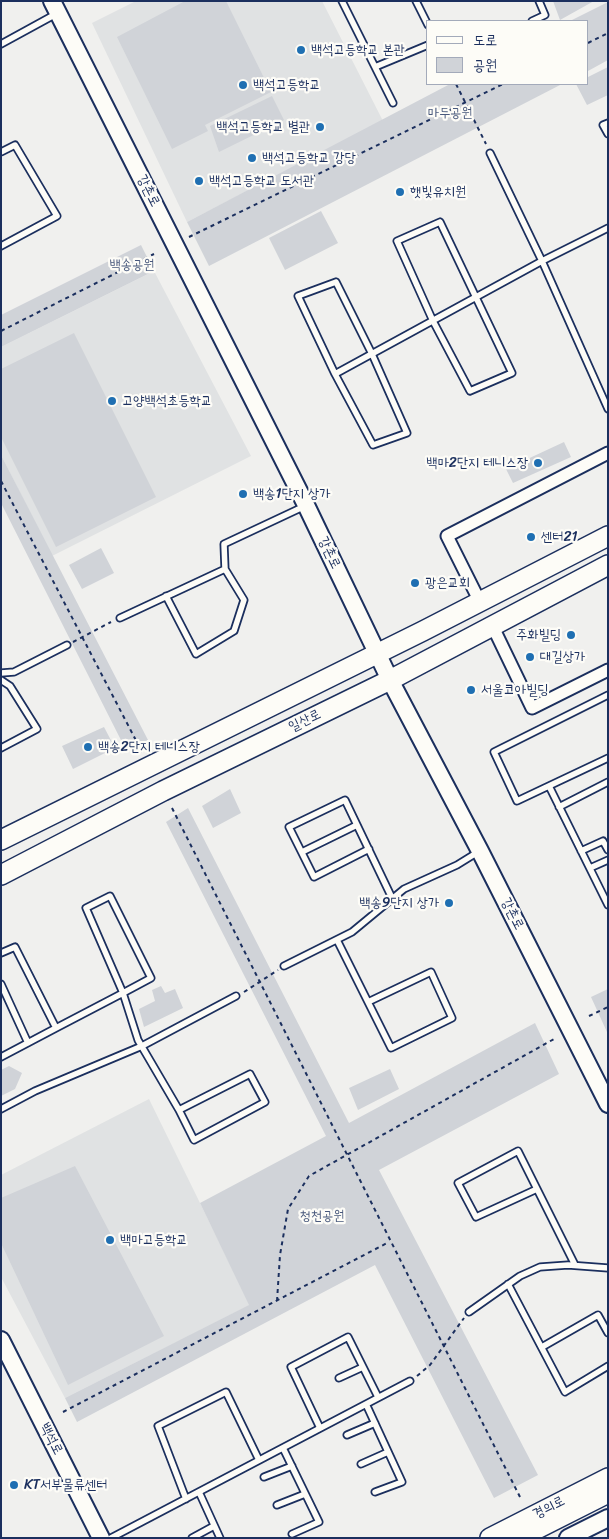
<!DOCTYPE html>
<meta charset="utf-8">
<style>
body{margin:0}
#map{position:relative;width:609px;height:1539px;overflow:hidden;background:#f0f0ee;font-family:Sriracha,"Poor Story",sans-serif}
canvas{display:block}
.frame{position:absolute;inset:0;border:2px solid #1b2f5e;pointer-events:none}
.legend{position:absolute;left:426px;top:20px;width:162px;height:65px;box-sizing:border-box;background:#fdfcf7;border:1px solid #a3aaba;margin:0;padding:6px 9px;list-style:none;font-size:15px;color:#1b2f5e}
.legend li{display:flex;align-items:center;gap:10px;height:25px}
.legend b{width:25px;border:1px solid #a3aaba}
</style>
<div id="map">
<canvas width="609" height="1539"></canvas>
<div class="frame"></div>
<ul class="legend">
<li><b style="height:6px;background:#fdfcf7"></b>도로</li>
<li><b style="height:14px;background:#d0d3d8"></b>공원</li>
</ul>
</div>
<script>
const ctx = document.querySelector('canvas').getContext('2d');
ctx.lineJoin = 'round';
function fillPath(path, color) { ctx.fillStyle = color; ctx.fill(path, 'evenodd'); }
const shape = rows => new Path2D(rows.map(r => 'M' + r).join(''));
function stroke(path, color, width, dash) { ctx.strokeStyle = color; ctx.lineWidth = width; ctx.lineCap = dash ? 'butt' : 'round'; ctx.setLineDash(dash || []); ctx.stroke(path); }
function drawText(font, color, halo, rows, align = 'center') {
  ctx.font = font + ' Sriracha,"Poor Story",sans-serif'; ctx.lineWidth = 4.5; ctx.setLineDash([]); ctx.textBaseline = 'middle'; ctx.strokeStyle = halo; ctx.fillStyle = color; for (const [text, x, y, turn = 0] of rows) {
    ctx.save(); ctx.translate(x, y); ctx.rotate((+turn || 0) * Math.PI / 180); ctx.textAlign = isNaN(turn) ? turn : align; if (halo) ctx.strokeText(text, 0, 0); ctx.fillText(text, 0, 0); ctx.restore();
  }
}
fillPath(shape([
 [136,1,322,1,383,121,187,222,92,23],
 [154,271,251,456,52,556,1,455,1,347],
 [149,1099,250,1305,65,1398,1,1277,1,1175]
]), '#e0e2e3');
fillPath(shape([
 [185,1,226,1,271,92,205,125,208,131,172,149,117,37],
 [553,1,594,1,560,20],
 [608,2,608,60,588,71,588,21,570,21],
 [608,67,608,95,587,105,576,84,588,84,588,77],
 [450,84,562,84,209,266,187,222],
 [272,96,284,120,219,152,210,126],
 [321,211,338,243,285,270,269,238],
 [141,245,154,271,1,347,1,315],
 [74,333,156,497,56,547,1,437,1,369],
 [564,442,571,457,513,483,506,469],
 [1,455,17,486,148,740,126,750,1,503],
 [101,548,114,573,82,589,69,565],
 [104,727,115,748,73,769,62,746],
 [230,789,241,813,213,828,202,806],
 [188,808,349,1123,535,1023,559,1074,379,1170,538,1475,494,1498,375,1265,77,1422,65,1398,249,1305,200,1203,326,1136,166,822],
 [161,986,165,993,175,989,183,1008,144,1027,139,1009,155,1001,152,990],
 [608,989,608,1032,607,1032,591,997],
 [9,1066,22,1073,15,1089,1,1096,1,1070],
 [390,1069,399,1089,358,1110,349,1088],
 [75,1166,164,1336,68,1385,1,1243,1,1198]
]), '#d0d3d8');
const lane = shape([
 [342,1,393,103],
 [416,1,428,25],
 [532,21,545,15,539,1],
 [1,44,56,14],
 [375,67,428,45],
 [608,123,603,125,608,134],
 [1,152,15,145,57,216,1,246],
 [490,153,542,261,608,409],
 [440,222,512,373,470,391,433,321,397,241,440,222],
 [336,282,372,354,407,433,373,445,335,374,298,296,336,282],
 [335,374,542,261,608,228],
 [166,596,196,654,234,631,244,600,225,569],
 [120,618,225,569,224,544,305,506],
 [1,673,14,672,67,645],
 [1,680,10,686,37,729,1,748],
 [608,695,494,752,517,801,608,758],
 [549,786,608,905],
 [559,807,608,782],
 [369,849,314,877,289,827,345,800,357,825,392,898],
 [581,851,603,841,608,850],
 [302,852,357,825],
 [590,868,608,860],
 [337,940,391,1048,452,1018,431,972,368,1002],
 [1,953,15,947,56,1028,1,1057],
 [284,966,352,932,404,889,457,865,478,852],
 [1,984,28,1043],
 [56,1028,123,993,151,978,110,896,86,908,123,993,138,1040,179,1110],
 [250,1074,265,1102,194,1140,179,1110,250,1074],
 [1,1109,35,1091,142,1046,236,996],
 [537,1189,476,1217,458,1183,518,1151,575,1265],
 [508,1284,565,1392,608,1366],
 [469,1312,520,1276,540,1267,568,1265,608,1268],
 [542,1347,598,1315,608,1333],
 [339,1378,363,1367],
 [366,1404,402,1482,375,1492],
 [320,1428,291,1367,348,1337,378,1397],
 [347,1435,375,1423],
 [283,1448,319,1522,292,1534],
 [361,1464,388,1452],
 [264,1477,292,1466],
 [199,1492,220,1538],
 [186,1499,158,1426,226,1392,259,1460],
 [277,1505,305,1494],
 [111,1538,410,1381],
 [192,1538,214,1526]
]);
const street = shape([
 [480,602,447,536,608,453],
 [492,625,532,708,608,670]
]);
const secondary = shape([
 [52,1,306,505,390,680,480,851,608,1104],
 [1,1340,101,1538],
 [568,1538,608,1518]
]);
const primary = shape([
 [1,840,423,631,608,536],
 [1,875,163,791,390,680,608,565],
 [490,1538,608,1478],
 [519,1538,608,1493]
]);
stroke(lane, '#1b2f5e', 9);
stroke(street, '#1b2f5e', 15);
stroke(secondary, '#1b2f5e', 20);
stroke(primary, '#1b2f5e', 22);
stroke(shape([
 [588,43,608,33],
 [456,84,486,144],
 [189,237,503,84],
 [1,331,154,254],
 [1,481,142,752],
 [73,642,111,622],
 [172,808,520,1497],
 [244,992,278,970],
 [589,1016,608,1007],
 [277,1301,280,1255,288,1209,309,1176,554,1039],
 [417,1376,430,1365,464,1318],
 [63,1412,389,1242]
]), '#1b2f5e', 2, [4, 4]);
stroke(lane, '#fdfcf7', 5.5);
stroke(street, '#fdfcf7', 11);
stroke(secondary, '#fdfcf7', 16);
stroke(primary, '#fdfcf7', 19);
for (const [x, y, r, color] of [
 [301,50,5,"#1f6fb2"],
 [243,85,5,"#1f6fb2"],
 [320,127,5,"#1f6fb2"],
 [252,158,5,"#1f6fb2"],
 [199,181,5,"#1f6fb2"],
 [400,192,5,"#1f6fb2"],
 [112,401,5,"#1f6fb2"],
 [538,463,5,"#1f6fb2"],
 [243,494,5,"#1f6fb2"],
 [531,537,5,"#1f6fb2"],
 [415,583,5,"#1f6fb2"],
 [571,635,5,"#1f6fb2"],
 [530,657,5,"#1f6fb2"],
 [471,690,5,"#1f6fb2"],
 [88,747,5,"#1f6fb2"],
 [449,903,5,"#1f6fb2"],
 [110,1240,5,"#1f6fb2"],
 [14,1485,5,"#1f6fb2"]
]) { const dot = new Path2D(); dot.arc(x, y, r, 0, 2 * Math.PI); ctx.fillStyle = color; ctx.fill(dot); stroke(dot, '#fdfcf7', 2); }
drawText('14px', '#1b2f5e', '#fdfcf7', [
 ["백석고등학교 본관",311,50],
 ["백석고등학교",253,85],
 ["백석고등학교 별관",310,127,"right"],
 ["백석고등학교 강당",262,158],
 ["백석고등학교 도서관",209,181],
 ["햇빛유치원",410,192],
 ["고양백석초등학교",122,401],
 ["백마2단지 테니스장",528,463,"right"],
 ["백송1단지 상가",253,494],
 ["센터21",541,537],
 ["광은교회",425,583],
 ["주화빌딩",561,635,"right"],
 ["대길상가",540,657],
 ["서울코아빌딩",481,690],
 ["백송2단지 테니스장",98,747],
 ["백송9단지 상가",439,903,"right"],
 ["백마고등학교",120,1240],
 ["KT서부물류센터",24,1485]
], 'left');
drawText('14px', '#48587c', '#fdfcf7', [
 ["마두공원",450,113],
 ["백송공원",132,265],
 ["청천공원",322,1216]
]);
drawText('14px', '#1b2f5e', '#fdfcf7', [
 ["강촌로",148,191,63],
 ["강촌로",329,553,64],
 ["일산로",305,721,-26],
 ["강촌로",512,914,63],
 ["백석로",51,1439,63],
 ["경의로",549,1508,-27]
]);
</script>
